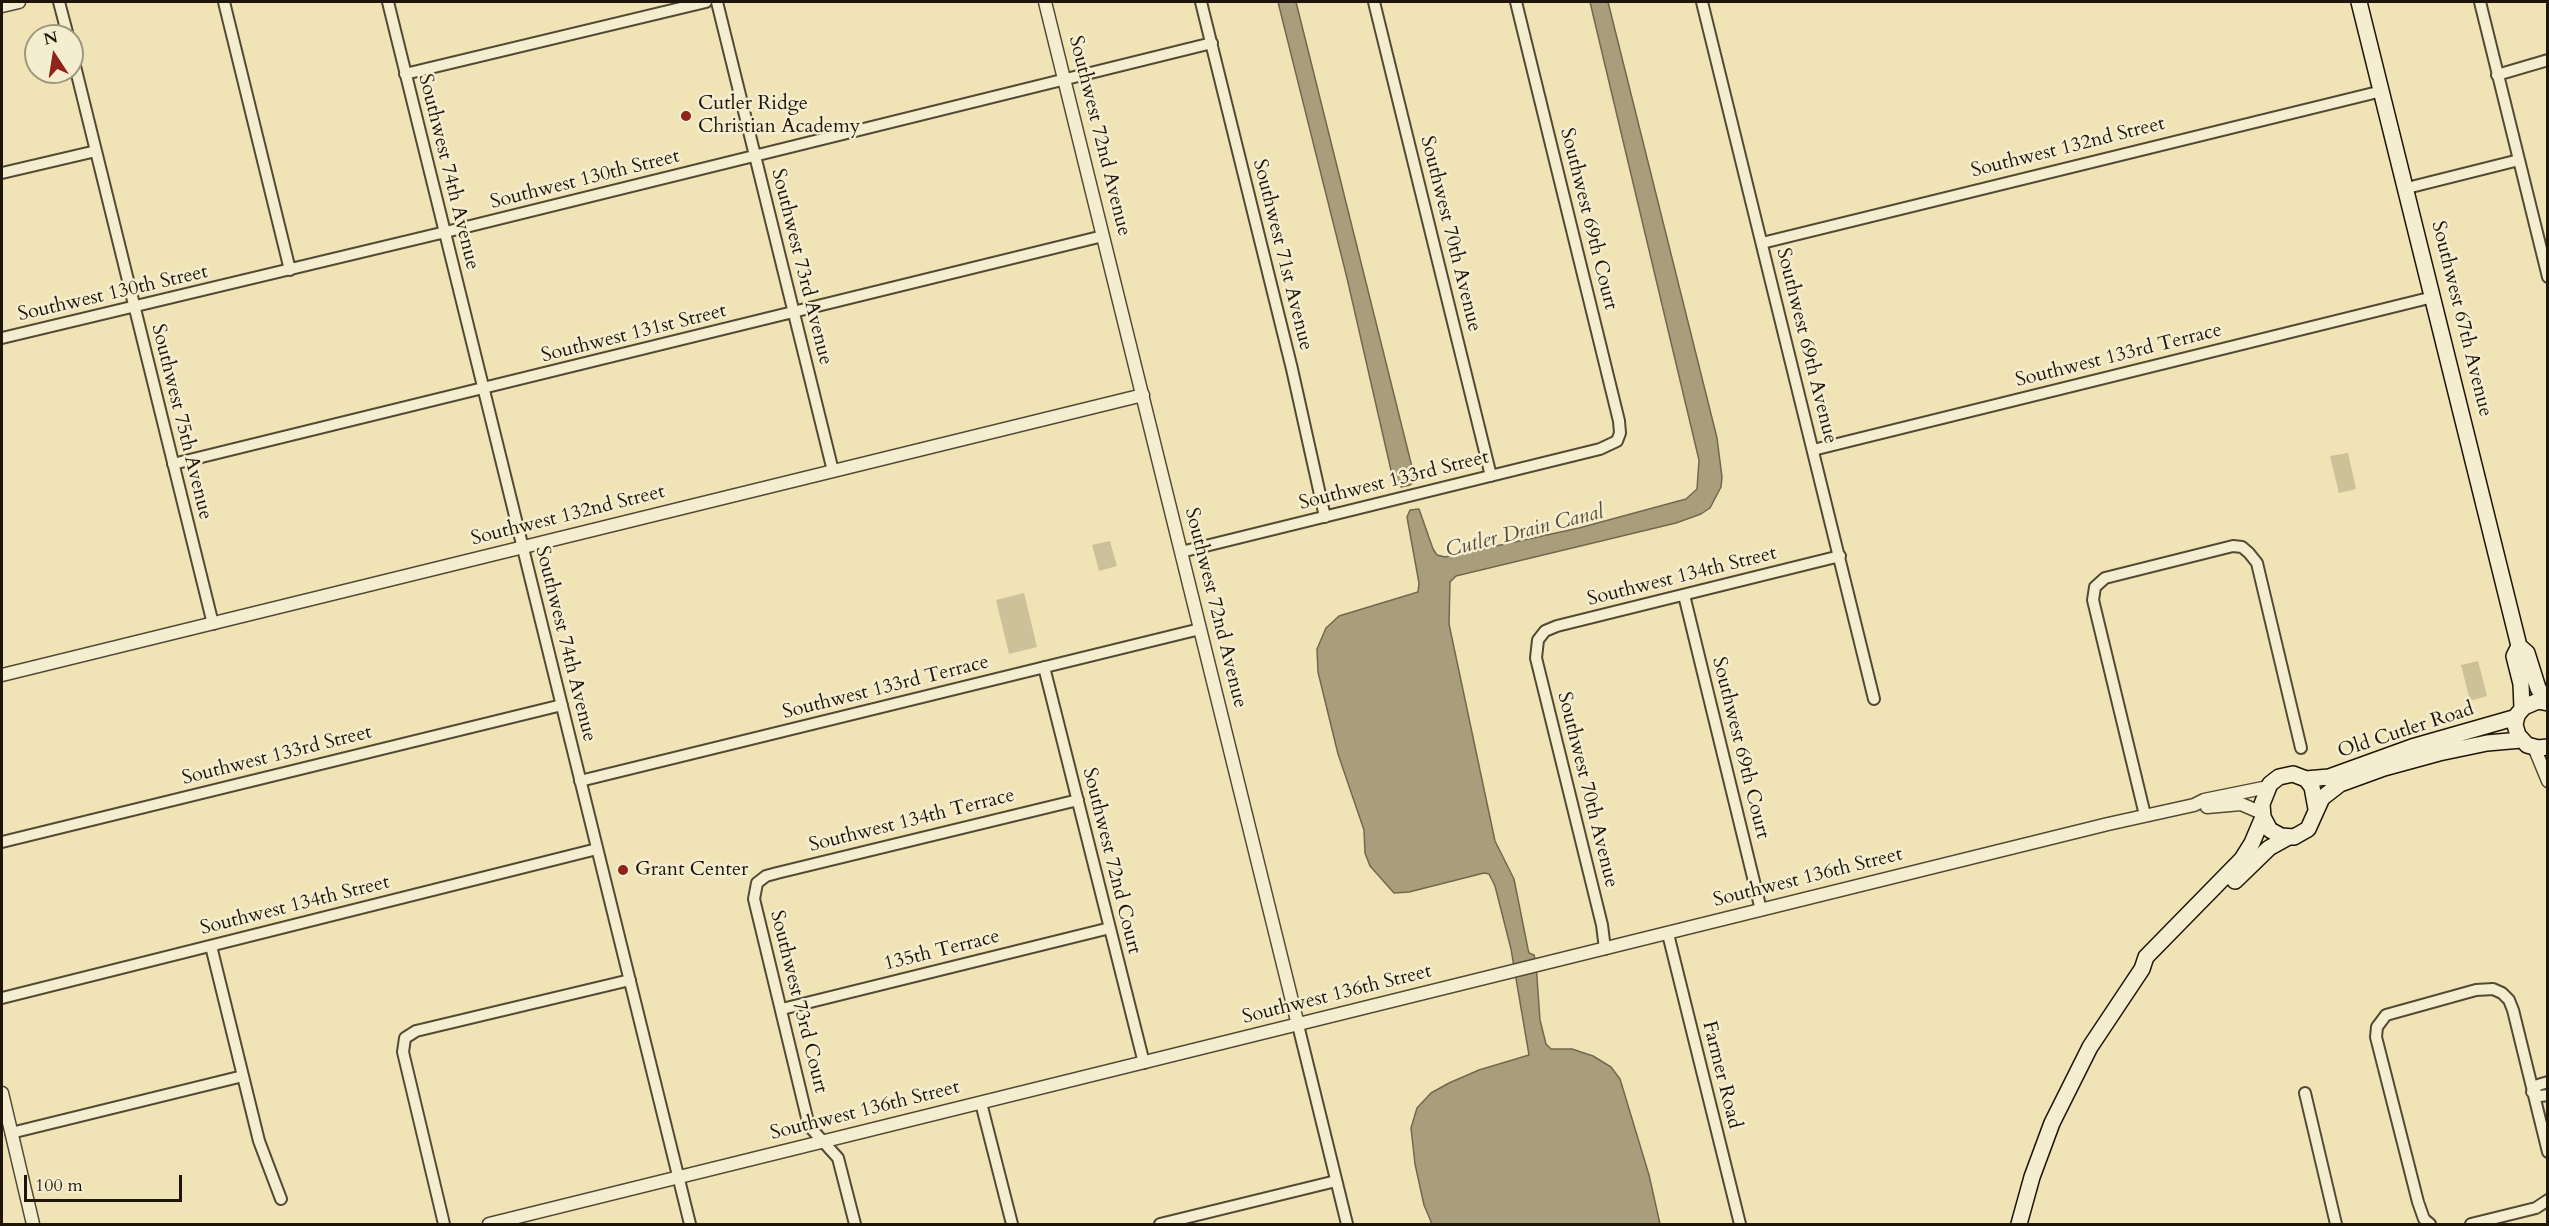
<!DOCTYPE html>
<style>
body{margin:0}
#map{position:relative;width:2549px;height:1226px;overflow:hidden;background:#f0e4b7;font-family:Cardo,serif}
canvas{display:block}
.frame{position:absolute;inset:0;border:3px solid #1f1609;pointer-events:none}
.north{position:absolute;left:24px;top:24px;width:60px;height:60px;box-sizing:border-box;background:#f5edd0;border:2px solid #9f9780;border-radius:50%;rotate:348deg;font-size:16px;font-weight:700;line-height:24px;text-align:center;color:#1f1609}
.north::after{content:'';display:block;margin:auto;width:21px;height:27px;background:#8f2418;clip-path:polygon(50% 0,100% 100%,50% 72%,0 100%)}
.scale{position:absolute;left:24px;top:1175px;width:158px;height:27px;box-sizing:border-box;border:3px solid #1f1609;border-top:0;padding-left:8px;font-size:18px;line-height:21px;white-space:nowrap;color:#1f1609;-webkit-text-stroke:4px #f5edd0;paint-order:stroke}
</style>
<div id="map">
<canvas width="2549" height="1226"></canvas>
<div class="frame"></div>
<div class="north">N</div>
<div class="scale">100 m</div>
</div>
<script>
const ctx = document.querySelector('canvas').getContext('2d');
ctx.lineJoin = 'round';
function fillPath(path, color) { ctx.fillStyle = color; ctx.fill(path, 'evenodd'); }
const shape = rows => new Path2D(rows.map(r => 'M' + r).join(''));
function stroke(path, color, width, dash) { ctx.strokeStyle = color; ctx.lineWidth = width; ctx.lineCap = dash ? 'butt' : 'round'; ctx.setLineDash(dash || []); ctx.stroke(path); }
function drawText(font, color, halo, rows, align = 'center') {
  ctx.font = font + ' Cardo,serif'; ctx.lineWidth = 5; ctx.setLineDash([]); ctx.textBaseline = 'middle'; ctx.strokeStyle = halo; ctx.fillStyle = color; for (const [text, x, y, turn = 0] of rows) {
    ctx.save(); ctx.translate(x, y); ctx.rotate((+turn || 0) * Math.PI / 180); ctx.textAlign = isNaN(turn) ? turn : align; if (halo) ctx.strokeText(text, 0, 0); ctx.fillText(text, 0, 0); ctx.restore();
  }
}
fillPath(shape([
 [2348,453,2356,489,2339,493,2330,456],
 [1110,541,1117,566,1099,571,1092,545],
 [1024,593,1037,647,1009,654,996,600],
 [2478,661,2487,696,2470,701,2461,665]
]), '#ccc199');
const water = shape([
 [1278,2,1296,2,1414,475,1414,482,1410,485,1401,487,1393,479,1347,278,1278,2],
 [1590,2,1608,2,1717,438,1722,477,1721,487,1710,508,1701,514,1676,523,1456,576,1450,582,1449,624,1495,841,1514,879,1528,949,1529,953,1534,955,1536,963,1540,1020,1546,1044,1551,1049,1572,1049,1593,1056,1611,1067,1620,1079,1649,1175,1660,1224,1432,1224,1424,1205,1415,1164,1411,1128,1417,1108,1431,1093,1449,1083,1479,1070,1529,1055,1511,949,1495,886,1489,874,1484,873,1409,892,1394,893,1370,866,1365,853,1364,830,1338,754,1318,672,1317,649,1326,628,1339,616,1418,592,1419,583,1407,517,1410,510,1419,509,1433,549,1437,555,1445,557,1579,528,1686,499,1697,489,1699,460,1590,2]
]);
fillPath(water, '#a99e7c');
stroke(water, '#72684e', 1.5);
const minor = shape([
 [59,2,68,36],
 [224,2,290,270],
 [388,2,690,1224],
 [717,2,833,471],
 [1201,2,1292,369,1325,517],
 [1374,2,1491,476],
 [1702,2,1874,699],
 [2480,2,2548,277],
 [72,54,213,624],
 [405,74,706,2],
 [2497,75,2548,60],
 [2,173,96,151],
 [2407,188,2519,160],
 [1762,243,2382,91],
 [2,338,458,229,1212,43],
 [1813,450,2433,297],
 [173,464,1103,236],
 [1181,552,1600,449,1617,441,1620,433,1619,421,1516,2],
 [1684,595,1761,910],
 [1044,667,1144,1063],
 [580,781,1200,629],
 [2145,815,2093,600,2095,587,2105,578,2233,546,2242,547,2249,553,2257,563,2301,748],
 [2,842,562,705],
 [1668,934,1740,1224],
 [211,946,259,1141,281,1199],
 [1605,949,1602,925,1536,658,1538,640,1545,631,1557,626,1840,556],
 [2,998,597,849],
 [782,1009,1110,928],
 [1298,1025,1347,1224],
 [2548,1082,2538,1085,2532,1092,2540,1096,2548,1095],
 [2305,1093,2336,1224],
 [981,1103,1012,1224],
 [11,1133,243,1076],
 [444,1224,403,1052,405,1038,416,1031,630,980],
 [855,1224,838,1158,809,1126,754,899,757,883,766,876,777,873,1078,800],
 [1160,1224,1336,1181],
 [2430,1224,2424,1219,2418,1202,2376,1037,2377,1027,2386,1015,2476,990,2493,989,2502,993,2509,1000,2513,1010,2548,1152],
 [2471,1224,2536,1208,2548,1200]
]);
const tertiary = shape([
 [1045,2,1298,1025],
 [2,6,19,2],
 [2,675,1143,395],
 [2534,747,2548,781],
 [2207,807,2241,804,2262,813],
 [2,1093,33,1224],
 [489,1224,2108,824,2194,805,2204,800,2268,787]
]);
const secondary = shape([
 [2359,2,2519,646,2527,653,2538,688,2546,702],
 [2519,646,2514,656,2521,684,2522,708],
 [2548,703,2538,701,2524,707,2517,715,2515,725,2518,735,2527,745,2538,748,2548,747],
 [2306,779,2329,777,2412,747,2517,717],
 [2316,809,2312,787,2306,779,2293,774,2279,777,2270,784,2262,804,2263,817,2270,830,2281,836,2294,837,2308,829,2322,798,2340,784,2384,768,2439,753,2487,743,2521,740],
 [2235,881,2269,848,2287,838],
 [2019,1224,2032,1177,2052,1123,2090,1047,2142,969,2146,957,2242,859,2252,843,2263,817]
]);
stroke(minor, '#534a34', 14);
stroke(tertiary, '#534a34', 15);
stroke(secondary, '#1f1609', 18);
stroke(minor, '#f5edd0', 10);
stroke(tertiary, '#f5edd0', 12);
stroke(secondary, '#f5edd0', 15);
for (const [x, y, r, color] of [
 [686,116,6,"#8f2418"],
 [623,870,6,"#8f2418"]
]) { const dot = new Path2D(); dot.arc(x, y, r, 0, 2 * Math.PI); ctx.fillStyle = color; ctx.fill(dot); stroke(dot, '#f5edd0', 2); }
drawText('20px', '#1f1609', '#f5edd0', [
 ["Cutler Ridge",698,104],
 ["Christian Academy",698,127],
 ["Grant Center",635,870]
], 'left');
drawText('20px', '#1f1609', '#f5edd0', [
 ["Southwest 72nd Avenue",1099,136,76],
 ["Southwest 132nd Street",2068,148,-14],
 ["Southwest 74th Avenue",448,172,76],
 ["Southwest 130th Street",585,180,-14],
 ["Southwest 69th Court",1588,219,76],
 ["Southwest 70th Avenue",1450,234,76],
 ["Southwest 71st Avenue",1282,255,76],
 ["Southwest 73rd Avenue",801,267,76],
 ["Southwest 130th Street",113,294,-13],
 ["Southwest 67th Avenue",2461,319,76],
 ["Southwest 131st Street",634,334,-14],
 ["Southwest 69th Avenue",1806,346,76],
 ["Southwest 133rd Terrace",2119,356,-14],
 ["Southwest 75th Avenue",181,422,76],
 ["Southwest 133rd Street",1394,481,-14],
 ["Southwest 132nd Street",568,516,-14],
 ["Southwest 134th Street",1682,577,-14],
 ["Southwest 72nd Avenue",1215,608,76],
 ["Southwest 74th Avenue",565,644,76],
 ["Southwest 133rd Terrace",886,688,-14],
 ["Old Cutler Road",2406,731,-18],
 ["Southwest 69th Court",1740,748,76],
 ["Southwest 133rd Street",277,756,-14],
 ["Southwest 70th Avenue",1587,790,76],
 ["Southwest 134th Terrace",912,821,-14],
 ["Southwest 72nd Court",1111,861,76],
 ["Southwest 136th Street",1808,878,-14],
 ["Southwest 134th Street",295,906,-14],
 ["135th Terrace",942,951,-14],
 ["Southwest 136th Street",1337,995,-14],
 ["Southwest 73rd Court",798,1002,76],
 ["Farmer Road",1721,1075,76],
 ["Southwest 136th Street",865,1111,-14]
]);
drawText('italic 21px', '#564c37', '#f5edd0', [
 ["Cutler Drain Canal",1525,532,-14]
]);
</script>
